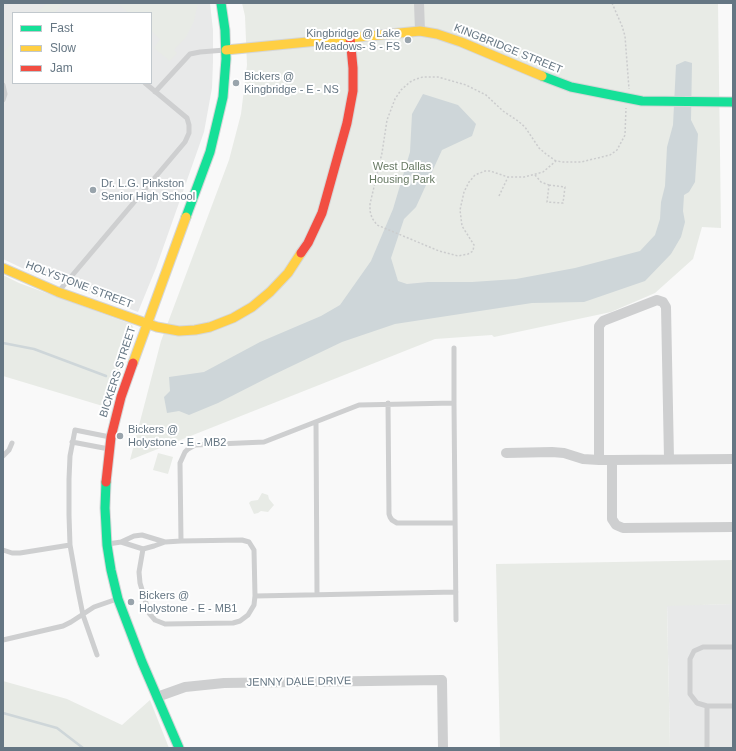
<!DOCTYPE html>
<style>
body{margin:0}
#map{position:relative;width:736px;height:751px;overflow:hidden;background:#f9f9f9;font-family:Helvetica,sans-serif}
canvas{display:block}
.frame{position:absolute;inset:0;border:4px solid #657683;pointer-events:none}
.legend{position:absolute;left:12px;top:12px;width:140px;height:72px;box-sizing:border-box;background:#fff;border:1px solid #c1c8cd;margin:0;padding:5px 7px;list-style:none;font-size:12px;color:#657683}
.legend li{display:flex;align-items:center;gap:8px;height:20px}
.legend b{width:20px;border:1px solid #c1c8cd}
</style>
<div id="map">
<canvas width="736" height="751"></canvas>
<div class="frame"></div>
<ul class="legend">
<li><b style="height:5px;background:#16e098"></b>Fast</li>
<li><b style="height:5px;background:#ffcf43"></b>Slow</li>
<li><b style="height:5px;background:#f24e42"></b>Jam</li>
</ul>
</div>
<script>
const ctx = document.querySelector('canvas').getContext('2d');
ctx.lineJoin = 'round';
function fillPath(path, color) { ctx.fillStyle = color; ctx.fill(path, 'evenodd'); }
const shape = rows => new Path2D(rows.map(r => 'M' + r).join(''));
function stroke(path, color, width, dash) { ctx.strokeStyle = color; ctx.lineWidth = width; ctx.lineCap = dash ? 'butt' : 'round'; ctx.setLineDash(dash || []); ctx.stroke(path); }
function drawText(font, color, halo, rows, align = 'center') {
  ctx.font = font + ' Helvetica,sans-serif'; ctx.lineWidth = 4; ctx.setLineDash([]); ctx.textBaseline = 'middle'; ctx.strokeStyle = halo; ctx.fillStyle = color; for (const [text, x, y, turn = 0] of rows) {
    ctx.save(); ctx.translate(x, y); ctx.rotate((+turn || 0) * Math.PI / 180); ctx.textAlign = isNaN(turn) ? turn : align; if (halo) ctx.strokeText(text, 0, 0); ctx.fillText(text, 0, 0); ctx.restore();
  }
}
fillPath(shape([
 [3,3,210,3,213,30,213,62,212,88,204,132,156,268,138,312,22,268,3,259],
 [13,13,151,13,151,83,13,83],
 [733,604,733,748,670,748,667,605]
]), '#e8e9e9');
fillPath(shape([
 [46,3,64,3,55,13,37,13],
 [117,3,198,3,194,21,186,37,174,50,177,53,170,61,154,48,160,39,151,31,151,13,129,13],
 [242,3,718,3,721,228,702,227,693,259,655,293,611,312,494,337,492,335,435,339,130,460,161,341,229,160,241,114,247,65,245,16],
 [13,41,13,63,11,64,3,57,3,53],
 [3,275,19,283,128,323,132,325,134,330,106,407,3,376],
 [158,453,173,457,168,474,153,470],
 [262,493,268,495,269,499,274,505,268,512,261,511,258,513,254,514,249,503,251,501,258,500],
 [733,560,733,604,667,606,670,748,500,748,496,564],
 [3,681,67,699,122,725,150,700,169,748,3,748]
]), '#e8ebe6');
fillPath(shape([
 [685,61,692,63,691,120,698,134,695,182,689,192,684,195,683,211,685,222,681,237,671,254,645,281,584,302,532,303,395,324,342,342,273,375,218,403,189,415,179,411,167,413,164,397,170,391,169,377,204,372,260,342,321,316,340,305,371,261,393,209,410,152,412,114,423,94,458,105,476,124,472,136,442,150,416,207,404,219,391,258,398,281,407,284,428,282,472,282,516,279,575,268,640,251,655,235,660,219,661,202,665,186,667,147,673,125,676,65]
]), '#ced6d9');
stroke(shape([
 [3,343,34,349,106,376],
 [3,713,57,728,83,748]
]), '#ced6d9', 2.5);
const fast = shape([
 [542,76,571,87,642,101,733,102],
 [186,217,210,152,223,97,226,59,225,30,221,3],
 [106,482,105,508,107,545,111,570,118,599,142,662,179,748]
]);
const slow = shape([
 [226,50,420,31,437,34,461,42,542,76],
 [3,268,58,292,157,327,179,331,195,330,210,327,233,318,252,307,270,292,288,273,301,253],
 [133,363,186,217]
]);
const jam = shape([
 [301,253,308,243,322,213,347,123,353,91,353,68,350,37],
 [106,482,111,437,121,397,133,363]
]);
stroke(fast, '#d5d6d7', 11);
stroke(slow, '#d5d6d7', 11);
stroke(jam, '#d5d6d7', 11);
stroke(shape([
 [612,3,622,26,625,36,629,89],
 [556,161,546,154,539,148,525,127,518,121,503,111,486,95,466,85,438,77,423,77,416,79,410,82,401,90,395,99,387,120,382,153,370,204,370,211,372,218,377,225,439,251,458,256,468,254,473,251,474,245,462,226,460,210,464,192,469,182,475,175,485,171,490,171,508,177,524,177,543,172,556,161,563,162,581,162,610,155,617,150,625,135,626,108],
 [535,175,541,182,549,185],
 [549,185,565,187,563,203,547,202,549,185],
 [499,196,508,177]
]), '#cbcccd', 1.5, [2, 2]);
stroke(shape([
 [3,85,5,94,3,100],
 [155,92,190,54,200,52,225,50],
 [59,291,185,142,189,133,189,125,187,118,145,83],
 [454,348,454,403],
 [388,403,389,514,390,517,392,520,397,523,455,523],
 [316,423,317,594],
 [72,442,109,449],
 [3,456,9,450,12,443],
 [181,541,242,540,249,542,254,550,255,596,456,592],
 [121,542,143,549,154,546,165,542],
 [108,544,121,542,134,536,142,535,165,542,181,541,180,463,185,452,188,449,195,445,264,442,359,405,454,403,456,620],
 [143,549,139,572,140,583,149,613,155,620,165,624,233,623,240,621,248,615,254,605,255,596],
 [3,550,12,553,20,553,70,545],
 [3,640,63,626,71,622,94,607,117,599],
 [97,655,83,615,78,590,70,545,69,515,69,479,70,456,75,430,110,437],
 [707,706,733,706],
 [707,748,707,706,697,703,690,694,690,659,694,651,703,647,733,647]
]), '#cecfd0', 5);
stroke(shape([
 [419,3,420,31],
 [506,453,552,452,564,453,583,459,599,460],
 [733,459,612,460,612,519,616,525,623,528,733,527],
 [612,460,599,460,599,326,603,321,657,300,663,302,666,307,669,459],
 [157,697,185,687,224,683,442,680,443,748]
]), '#cecfd0', 10);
stroke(fast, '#16e098', 9);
stroke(slow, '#ffcf43', 9);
stroke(jam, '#f24e42', 9);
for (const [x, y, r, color] of [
 [408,40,4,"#99a4ac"],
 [236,83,4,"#99a4ac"],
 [93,190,4,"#99a4ac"],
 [120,436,4,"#99a4ac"],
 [131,602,4,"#99a4ac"]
]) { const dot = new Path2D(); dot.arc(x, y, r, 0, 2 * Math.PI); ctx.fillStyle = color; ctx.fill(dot); stroke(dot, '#fff', 1.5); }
drawText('11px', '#657683', '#fff', [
 ["Kingbridge @ Lake",400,34,"right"],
 ["Meadows- S - FS",400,47,"right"],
 ["Bickers @",244,77],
 ["Kingbridge - E - NS",244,90],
 ["Dr. L.G. Pinkston",101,184],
 ["Senior High School",101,197],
 ["Bickers @",128,430],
 ["Holystone - E - MB2",128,443],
 ["Bickers @",139,596],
 ["Holystone - E - MB1",139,609]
], 'left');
drawText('11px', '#657683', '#fff', [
 ["KINGBRIDGE STREET",508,49,22],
 ["HOLYSTONE STREET",79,285,21],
 ["BICKERS STREET",118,372,-72],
 ["JENNY DALE DRIVE",299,682,-1]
]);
drawText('11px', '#687a64', '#fff', [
 ["West Dallas",402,167],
 ["Housing Park",402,180]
]);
</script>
